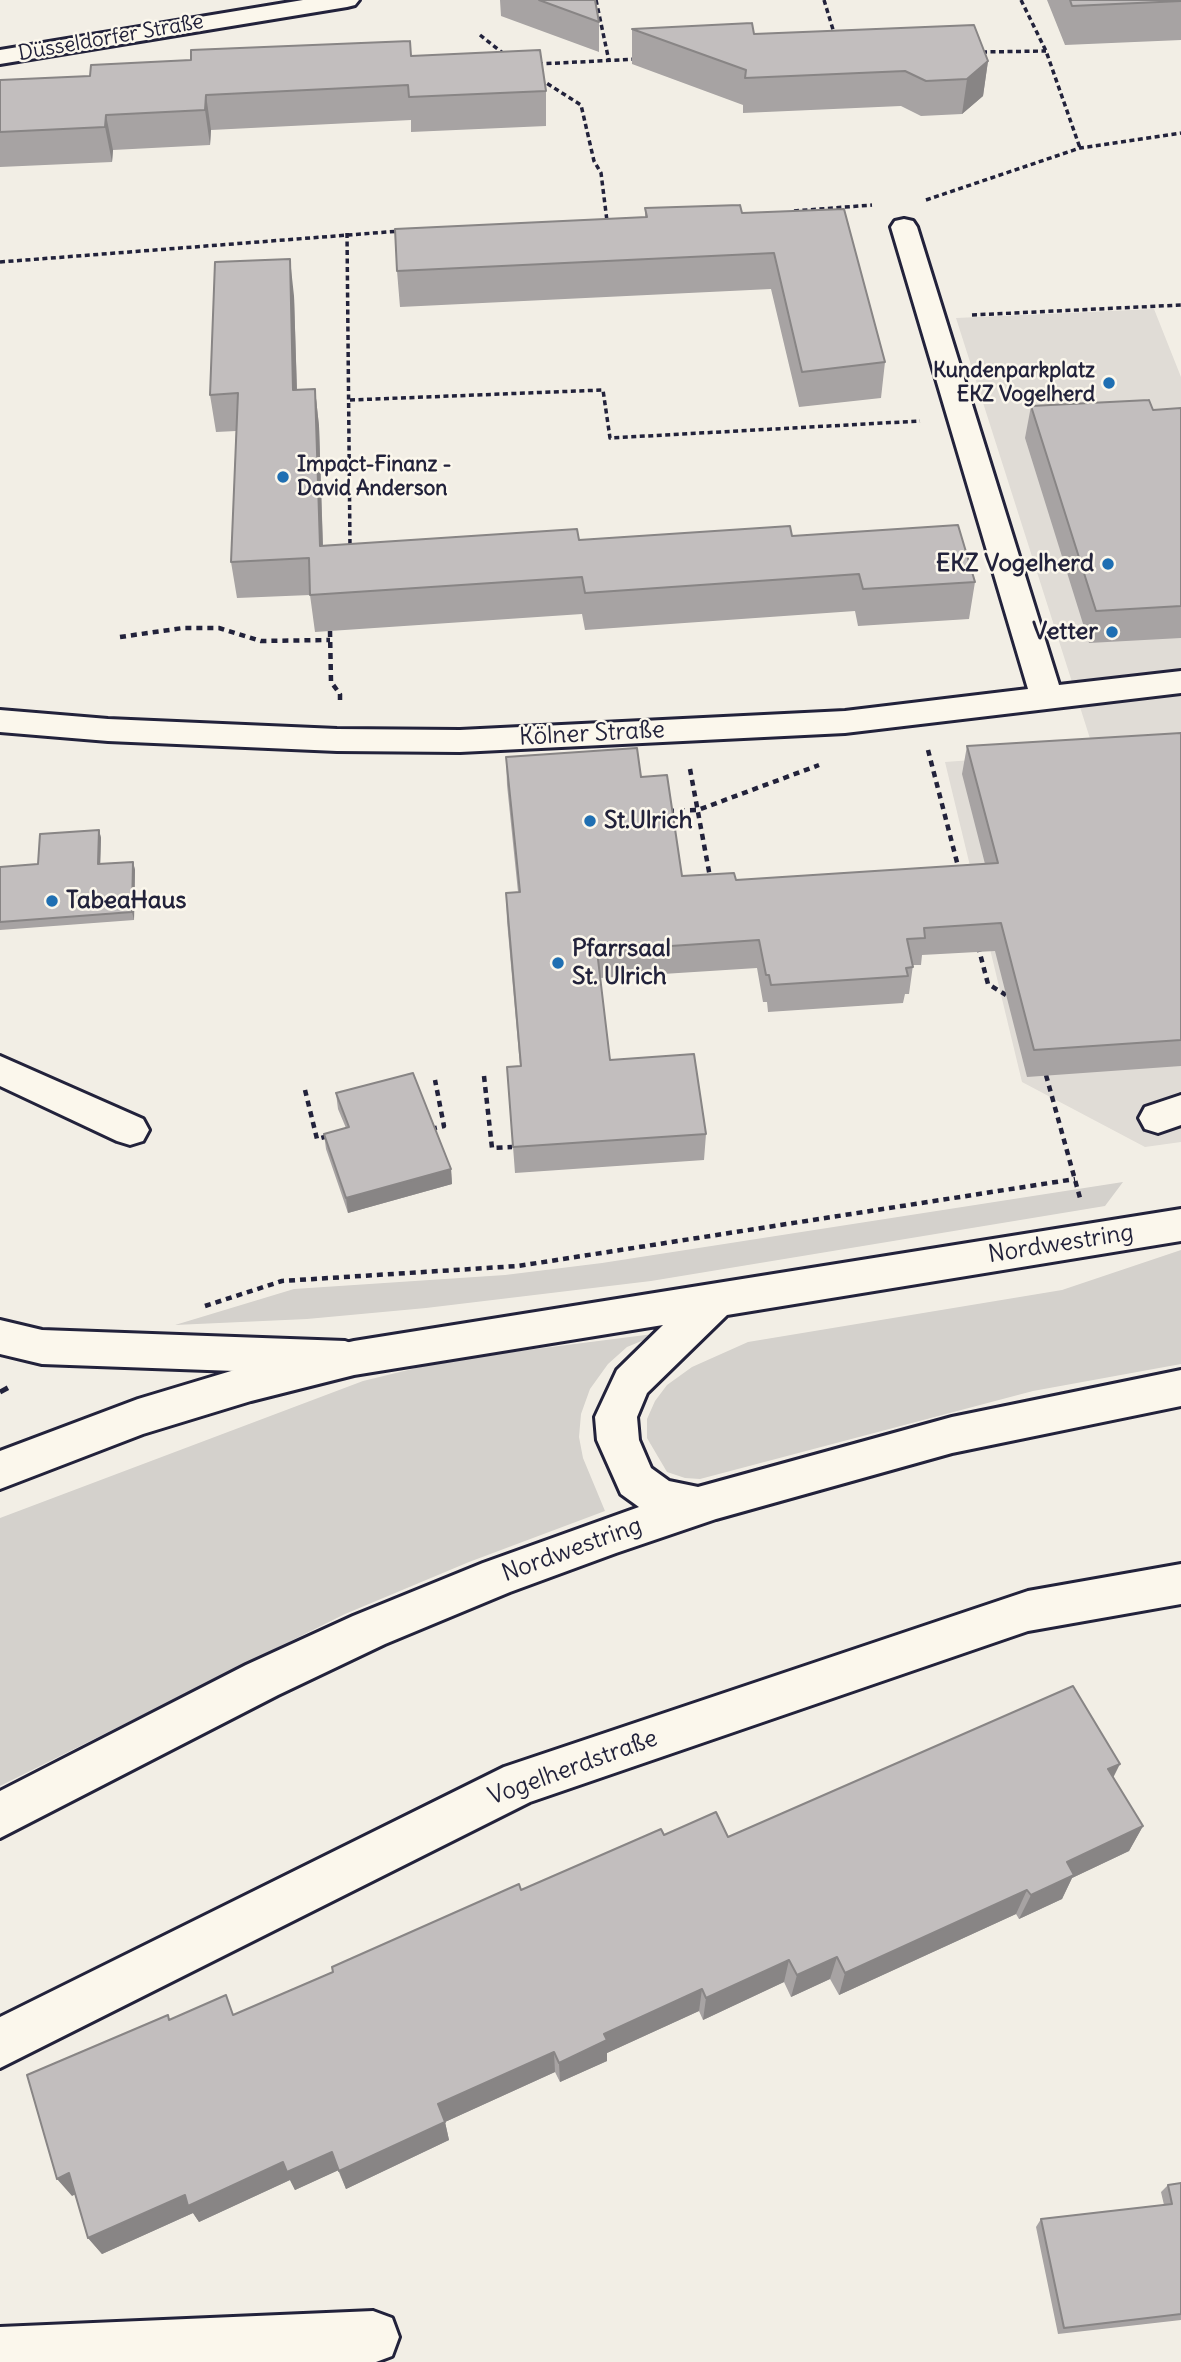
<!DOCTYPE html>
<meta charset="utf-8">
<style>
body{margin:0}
canvas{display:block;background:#f2eee5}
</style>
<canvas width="1181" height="2362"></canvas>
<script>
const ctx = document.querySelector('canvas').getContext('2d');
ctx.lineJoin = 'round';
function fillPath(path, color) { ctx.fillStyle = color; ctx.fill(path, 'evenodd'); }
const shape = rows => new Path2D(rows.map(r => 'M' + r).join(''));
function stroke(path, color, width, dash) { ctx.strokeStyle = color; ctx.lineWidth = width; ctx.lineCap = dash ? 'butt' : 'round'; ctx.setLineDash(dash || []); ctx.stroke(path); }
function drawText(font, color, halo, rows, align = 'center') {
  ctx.font = font + ' Delius,sans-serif'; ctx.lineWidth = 5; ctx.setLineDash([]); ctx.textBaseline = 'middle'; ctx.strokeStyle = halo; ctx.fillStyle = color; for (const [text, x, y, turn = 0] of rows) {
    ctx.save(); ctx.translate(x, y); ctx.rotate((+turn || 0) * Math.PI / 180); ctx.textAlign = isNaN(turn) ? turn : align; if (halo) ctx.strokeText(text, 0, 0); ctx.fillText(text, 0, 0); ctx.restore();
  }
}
fillPath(shape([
 [1154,309,1181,377,1181,1142,1145,1147,1022,1082,945,762,1094,751,956,318]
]), '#e0dcd6');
fillPath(shape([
 [1123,1182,1105,1206,651,1281,426,1308,307,1319,175,1325,294,1289,505,1275,602,1263],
 [1181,1250,1181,1364,1033,1391,700,1479,685,1478,667,1472,647,1438,647,1419,655,1401,667,1385,692,1367,748,1342,1062,1290],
 [661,1333,627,1347,608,1364,590,1389,581,1414,579,1437,583,1458,605,1511,469,1562,345,1614,0,1786,0,1518,363,1381,449,1360]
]), '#d4d1cc');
const minor = shape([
 [303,0,359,0,355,5,347,7,0,64,0,50,303,0],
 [904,219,913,221,917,227,1059,685,1181,671,1181,693,845,733,460,752,337,751,108,741,0,732,0,710,108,719,337,729,460,730,845,711,1028,689,891,227,895,221,904,219],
 [0,1056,143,1119,149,1130,143,1141,130,1145,117,1141,0,1086,0,1056],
 [1181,1095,1181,1125,1158,1133,1145,1129,1139,1118,1145,1107,1181,1095],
 [0,1320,42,1330,345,1341,359,1346,365,1358,359,1370,345,1375,42,1364,0,1354,0,1320],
 [1181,1564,1181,1604,1028,1631,530,1802,0,2068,0,2017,504,1767,1028,1591,1181,1564],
 [373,2311,392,2318,399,2337,392,2356,376,2362,0,2362,0,2327,373,2311]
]);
const major = shape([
 [1181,1209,1181,1241,727,1315,647,1393,637,1417,639,1440,651,1468,669,1481,698,1487,952,1417,1181,1370,1181,1406,952,1453,716,1519,616,1553,510,1592,385,1644,278,1695,0,1838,0,1791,246,1665,353,1616,483,1563,639,1507,621,1494,597,1440,595,1417,617,1370,663,1325,354,1375,251,1401,143,1434,0,1489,0,1451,138,1399,251,1365,354,1341,1181,1209]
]);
stroke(minor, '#22223b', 6);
stroke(major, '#22223b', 6);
stroke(shape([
 [596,0,609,61],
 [824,0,835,36],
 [1021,0,1046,51,1080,148],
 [480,35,504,54],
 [982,52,1046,51],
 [538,64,638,59],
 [540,79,581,105,594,161,601,173,607,221],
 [926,200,1080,148,1181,133],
 [794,211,872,205],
 [347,233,350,548],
 [0,262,400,231],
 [972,315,1181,305],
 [350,400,603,390,610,438,920,421]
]), '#22223b', 3.5, [5, 3.5]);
stroke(shape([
 [330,631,331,682,340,694,340,701],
 [120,637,183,628,219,628,261,641,330,640],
 [928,750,959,870],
 [690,769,710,877],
 [668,811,698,810,819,765],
 [978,946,988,984,1006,995],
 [1046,1075,1080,1198],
 [484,1076,492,1148,512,1147],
 [305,1090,317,1139,328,1136],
 [431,1129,444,1126,435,1080],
 [205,1306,282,1281,518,1266,1075,1179]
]), '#22223b', 4.5, [6, 5]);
stroke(shape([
 [0,1392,13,1385]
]), '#22223b', 5, [9, 6]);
fillPath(minor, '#fbf7ec');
fillPath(major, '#fbf7ec');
fillPath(shape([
 [500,0,595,0,599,22,599,52,501,16],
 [1047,0,1181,0,1181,40,1065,45],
 [632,29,754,34,988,61,983,96,962,114,921,116,901,106,743,113,743,105,632,64],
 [411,56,546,91,546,126,411,132,411,120,211,130,210,145,113,150,112,162,0,167,0,80,90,76],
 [645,208,742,213,885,362,881,398,799,407,771,289,400,307,397,271,645,217],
 [294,296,297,390,315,389,319,426,323,545,792,536,975,582,969,619,858,626,855,611,585,630,582,614,315,632,310,595,237,598,231,562,236,431,216,432,210,395],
 [1031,406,1153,410,1181,408,1181,638,1089,643,1025,438],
 [1181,733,1181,1066,1027,1077,995,951,922,955,921,965,913,965,909,994,905,994,903,1003,768,1012,767,1002,763,1002,757,968,600,978,610,1060,706,1134,704,1160,515,1173,507,1067,520,1066,507,921,506,893,518,892,507,785,506,757,641,777,682,876,736,880,985,864,962,774,967,746],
 [99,830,101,838,100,864,133,862,135,870,134,920,0,930,0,867,38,864],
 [336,1093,451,1169,452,1184,348,1213,326,1149,324,1134,346,1128,338,1109],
 [1113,1777,1143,1826,1129,1851,1072,1878,1062,1899,1019,1919,1016,1914,839,1995,830,1979,791,1997,784,1982,703,2020,699,2011,607,2053,607,2061,560,2082,555,2072,445,2122,449,2140,346,2189,338,2170,295,2190,290,2180,199,2222,193,2213,102,2254,88,2238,75,2194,72,2196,235,2014,521,1890,664,1835,728,1837],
 [1181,2183,1181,2320,1058,2334,1036,2227,1041,2219,1164,2205,1161,2192,1168,2185]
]), '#a7a3a3');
fillPath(shape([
 [988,61,983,96,962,114,967,79],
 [206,95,211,130,210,145,205,110],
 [106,115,113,150,112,162,105,127],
 [290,259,294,296,298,427,293,390],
 [315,389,319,426,324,583,320,546],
 [99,830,101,838,100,872,98,864],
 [133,862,135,870,134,920,132,912],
 [451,1169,452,1184,348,1213,346,1198],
 [1120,1764,1107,1790,1108,1769],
 [1143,1826,1129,1851,1072,1878,1062,1899,1019,1919,1031,1895,1067,1862],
 [1027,1890,1016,1914,839,1995,845,1973],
 [837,1957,830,1979,791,1997,797,1975],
 [789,1960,784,1982,703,2020,706,1998],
 [702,1989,699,2011,607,2053,607,2061,560,2082,559,2063,604,2034],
 [554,2052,555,2072,445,2122,449,2140,346,2189,339,2171,438,2104],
 [332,2152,339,2170,295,2190,290,2180,199,2222,193,2213,102,2254,88,2238,185,2195,283,2162],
 [69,2173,83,2190,72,2196,57,2179]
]), '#888585');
const building = shape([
 [539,0,595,0,599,22,539,0],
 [1070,0,1181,0,1181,1,1072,6,1070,0],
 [752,23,754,34,974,25,988,61,967,79,926,81,905,71,745,78,746,70,632,29,752,23],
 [410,41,411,56,540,50,546,91,409,97,408,85,206,95,205,110,106,115,105,127,0,132,0,80,90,76,91,65,191,60,191,50,410,41],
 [740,205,742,213,844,209,885,362,802,372,774,253,397,271,395,229,647,217,645,208,740,205],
 [290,259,293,390,315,389,320,546,577,529,579,540,790,526,792,536,958,525,975,582,863,589,859,574,585,593,582,577,310,595,309,558,231,562,238,393,210,395,215,262,290,259],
 [1149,400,1153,410,1181,408,1181,606,1096,611,1031,406,1149,400],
 [1181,733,1181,1040,1034,1050,1001,923,924,928,925,938,907,939,913,967,906,968,908,976,771,985,769,975,766,975,759,940,597,951,610,1060,694,1054,706,1134,513,1147,507,1067,521,1066,506,893,520,892,506,757,637,748,641,777,667,775,682,876,734,873,736,880,998,863,967,746,1181,733],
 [99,830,98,864,133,862,132,912,0,922,0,867,38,864,40,834,99,830],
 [413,1073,451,1169,346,1198,324,1134,349,1127,336,1093,413,1073],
 [1073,1686,1120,1764,1108,1769,1143,1826,1067,1862,1074,1875,1031,1895,1027,1890,845,1973,837,1957,797,1975,789,1960,706,1998,702,1989,604,2034,607,2040,559,2063,554,2052,438,2104,445,2122,339,2171,332,2152,287,2172,283,2162,188,2206,185,2195,88,2238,69,2173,57,2179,27,2075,168,2015,169,2020,226,1995,233,2015,333,1972,332,1967,519,1884,521,1890,661,1829,664,1835,716,1812,728,1837,1073,1686],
 [1181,2183,1181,2314,1064,2328,1041,2219,1172,2204,1168,2185,1181,2183]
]);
fillPath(building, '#c2bebe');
stroke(building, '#888585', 2);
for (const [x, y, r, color] of [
 [1109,383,7,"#1f6fb2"],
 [283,477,7,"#1f6fb2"],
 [1108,564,7,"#1f6fb2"],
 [1112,632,7,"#1f6fb2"],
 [590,821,7,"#1f6fb2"],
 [52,901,7,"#1f6fb2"],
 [558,963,7,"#1f6fb2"]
]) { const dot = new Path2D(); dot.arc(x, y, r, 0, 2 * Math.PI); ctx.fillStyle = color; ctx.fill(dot); stroke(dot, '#fbf7ec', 2.5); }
drawText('21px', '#22223b', '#fbf7ec', [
 ["Düsseldorfer Straße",111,38,-10]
]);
drawText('bold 21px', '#22223b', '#fbf7ec', [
 ["Kundenparkplatz",1095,371],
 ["EKZ Vogelherd",1095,395],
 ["Impact-Finanz -",297,465,"left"],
 ["David Anderson",297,489,"left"]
], 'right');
drawText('bold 24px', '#22223b', '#fbf7ec', [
 ["EKZ Vogelherd",1094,564,"right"],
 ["Vetter",1098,632,"right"],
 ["St.Ulrich",604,821],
 ["TabeaHaus",66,901],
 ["Pfarrsaal",572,949],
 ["St. Ulrich",572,977]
], 'left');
drawText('24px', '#22223b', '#fbf7ec', [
 ["Kölner Straße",592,734,-3],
 ["Nordwestring",1061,1244,-9],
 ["Nordwestring",572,1550,-20],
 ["Vogelherdstraße",573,1768,-20]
]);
</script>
